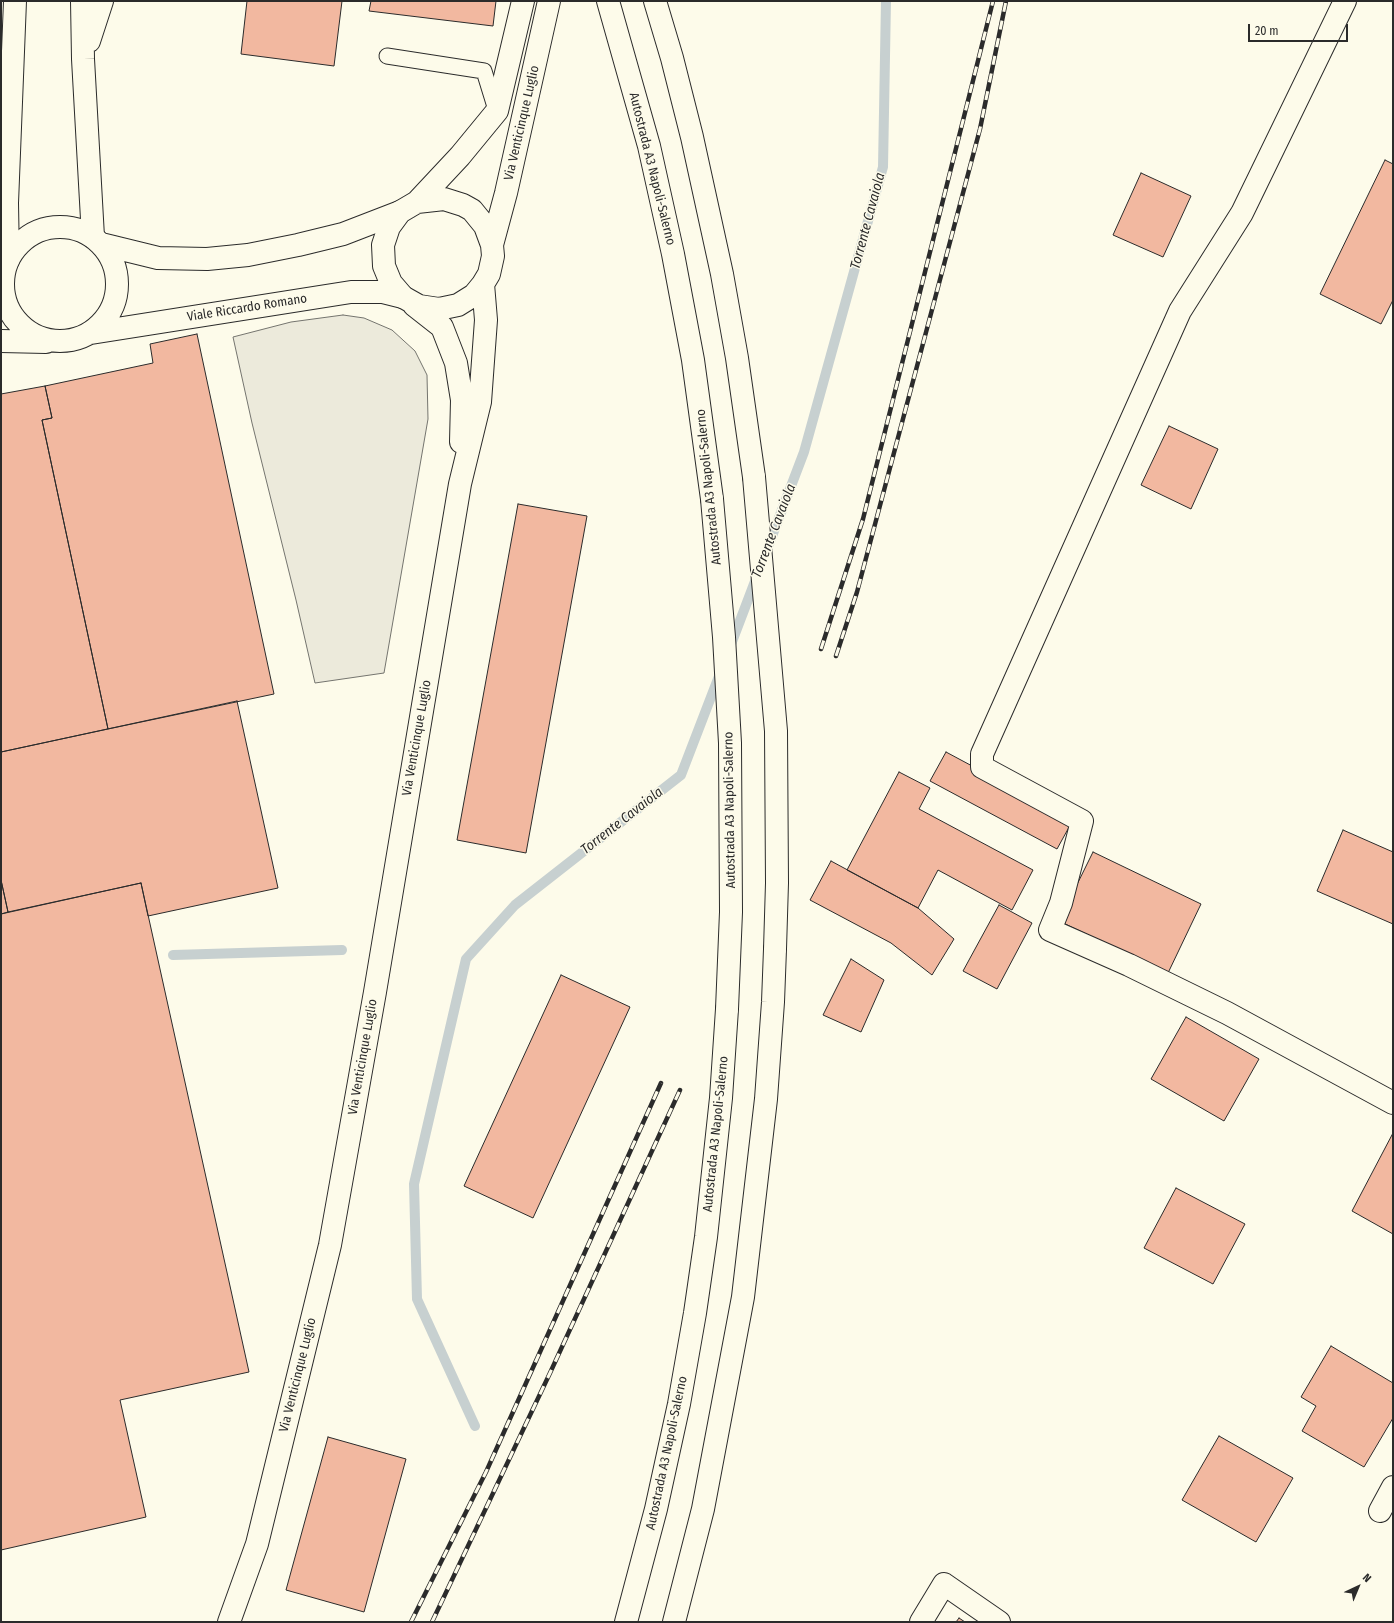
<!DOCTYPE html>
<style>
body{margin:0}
#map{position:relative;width:1394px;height:1623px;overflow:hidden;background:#fdfbea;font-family:"Fira Sans Condensed",sans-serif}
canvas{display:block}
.frame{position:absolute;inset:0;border:2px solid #2b2b2b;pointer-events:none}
.north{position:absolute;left:1338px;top:1567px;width:40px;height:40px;-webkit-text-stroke:3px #fdfbea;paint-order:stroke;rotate:44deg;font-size:11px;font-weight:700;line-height:16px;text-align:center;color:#2b2b2b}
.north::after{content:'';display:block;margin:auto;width:14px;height:18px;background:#2b2b2b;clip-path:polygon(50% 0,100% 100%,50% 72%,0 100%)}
.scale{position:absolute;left:1248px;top:24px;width:100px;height:18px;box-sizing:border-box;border:2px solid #2b2b2b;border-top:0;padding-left:5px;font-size:12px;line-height:14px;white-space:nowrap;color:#2b2b2b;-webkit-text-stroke:3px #fdfbea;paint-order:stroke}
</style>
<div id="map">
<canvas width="1394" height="1623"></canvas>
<div class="frame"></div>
<div class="north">N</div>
<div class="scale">20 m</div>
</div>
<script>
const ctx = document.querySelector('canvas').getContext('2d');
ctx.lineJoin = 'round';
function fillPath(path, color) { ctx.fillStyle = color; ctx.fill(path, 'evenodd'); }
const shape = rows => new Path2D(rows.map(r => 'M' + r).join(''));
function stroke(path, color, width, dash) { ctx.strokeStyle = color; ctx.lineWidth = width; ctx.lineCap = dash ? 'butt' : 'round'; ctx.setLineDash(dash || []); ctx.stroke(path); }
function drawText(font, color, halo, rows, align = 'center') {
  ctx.font = font + ' "Fira Sans Condensed",sans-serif'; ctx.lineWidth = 3; ctx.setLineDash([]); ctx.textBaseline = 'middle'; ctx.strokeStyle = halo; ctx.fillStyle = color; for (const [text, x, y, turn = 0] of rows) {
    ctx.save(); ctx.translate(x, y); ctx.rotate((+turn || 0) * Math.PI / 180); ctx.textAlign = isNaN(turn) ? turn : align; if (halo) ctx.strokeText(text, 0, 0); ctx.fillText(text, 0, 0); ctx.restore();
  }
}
const parking = shape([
 [343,315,364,318,392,330,415,351,427,375,428,419,384,673,315,683,296,600,252,423,233,337,291,322,343,315]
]);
fillPath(parking, '#eceadb');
stroke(parking, '#74746e', 1);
stroke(shape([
 [766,552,804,452,883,167,886,1],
 [730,647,757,576],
 [173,955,342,950],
 [475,1426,417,1299,414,1184,466,959,515,905,681,775,721,671]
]), '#c7d0d0', 10);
const building = shape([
 [247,1,342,1,334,66,241,54,247,1],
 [371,1,496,1,493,26,369,11,371,1],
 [1385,160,1393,164,1393,300,1381,324,1320,294,1385,160],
 [1141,173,1191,196,1163,257,1113,235,1141,173],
 [197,334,274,694,108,729,42,420,52,418,45,386,153,363,150,344,197,334],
 [45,386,52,418,42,420,108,729,1,752,1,394,45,386],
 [1169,426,1218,449,1191,509,1141,485,1169,426],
 [518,504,587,516,526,853,457,840,518,504],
 [237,701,278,888,148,916,141,883,8,912,1,880,1,752,237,701],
 [946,752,1073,820,1057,849,930,781,946,752],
 [899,772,930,788,919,809,1033,870,1012,910,938,870,918,908,847,870,899,772],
 [1343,830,1393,852,1393,924,1317,891,1343,830],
 [1093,852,1201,904,1168,973,1059,921,1093,852],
 [831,861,918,908,954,939,932,975,891,943,810,900,831,861],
 [1,880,8,912,1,914,1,880],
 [141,883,249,1372,120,1400,146,1517,1,1550,1,914,141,883],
 [999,905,1032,923,997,989,963,971,999,905],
 [851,959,884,980,861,1032,823,1015,851,959],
 [561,975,630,1007,533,1218,464,1186,561,975],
 [1186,1017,1259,1059,1224,1121,1151,1079,1186,1017],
 [1393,1133,1393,1234,1352,1211,1393,1133],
 [1176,1188,1245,1224,1213,1284,1144,1248,1176,1188],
 [1331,1346,1393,1383,1393,1418,1364,1467,1302,1431,1316,1406,1301,1397,1331,1346],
 [1219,1436,1293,1478,1256,1542,1182,1500,1219,1436],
 [328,1437,406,1459,364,1612,286,1590,328,1437],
 [959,1618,965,1622,956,1622,959,1618]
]);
fillPath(building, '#f2b8a0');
stroke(building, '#2b2b2b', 1);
const lane = shape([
 [387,56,484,71,496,110]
]);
const street = shape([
 [1345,1,1242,213,1180,311,982,754,982,767,1082,821,1061,903,1050,930,1129,965,1227,1013,1393,1103],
 [1380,1511,1393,1487],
 [921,1622,944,1584,999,1622]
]);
const secondary = shape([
 '3 284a57 57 0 1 1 114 0a57 57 0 1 1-114 0Z',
 [101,244,158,258,207,259,248,255,298,245,343,234,400,212],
 [91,333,351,292,383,292,403,297],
 [1,341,46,342]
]);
const primary = shape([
 [417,202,460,156,497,111,523,1],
 [492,245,485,226,472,210,463,205,444,199,417,202,400,212,389,227,383,245,384,266,391,283,403,297,419,306,439,309,458,305,474,295,483,284,489,274,493,256,492,245,506,193,549,1],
 [414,305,442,327,456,363,462,400,461,442],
 [229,1622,257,1544,330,1245,375,992,460,484,480,402,486,320,483,284]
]);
const highway = shape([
 [82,1,83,59,93,237],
 [608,1,649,146,673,254,693,360,712,499],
 [655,1,672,58,692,137,722,274,737,358,754,477],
 [89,41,102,1],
 [8,260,7,203,15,1],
 [626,1622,656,1509,679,1404,695,1313,706,1237,721,1098,727,1009],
 [674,1622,703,1509,743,1297,766,1099,773,1002,775,949]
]);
stroke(lane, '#2b2b2b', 17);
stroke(street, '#2b2b2b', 24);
stroke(secondary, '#2b2b2b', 24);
stroke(primary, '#2b2b2b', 24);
stroke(highway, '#2b2b2b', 24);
stroke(lane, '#fdfbea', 15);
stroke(street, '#fdfbea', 22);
stroke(secondary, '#fdfbea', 22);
stroke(primary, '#fdfbea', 22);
stroke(highway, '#fdfbea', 22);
const rail = shape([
 [821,649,863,519,993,1],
 [836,656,857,592,980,129,1006,1],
 [411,1622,486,1472,661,1083],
 [432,1622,550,1373,680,1090]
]);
stroke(rail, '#2b2b2b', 4.5);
stroke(rail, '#fdfbea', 3, [9]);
const highwayBridge = shape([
 [754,477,776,731,777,883,775,949],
 [712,499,724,637,730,743,731,912,727,1009]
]);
stroke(highwayBridge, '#2b2b2b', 24, []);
stroke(highwayBridge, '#fdfbea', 22);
drawText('13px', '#2b2b2b', '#fdfbea', [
 ["Via Venticinque Luglio",522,123,-77],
 ["Autostrada A3 Napoli-Salerno",652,169,76],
 ["Viale Riccardo Romano",247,308,-9],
 ["Autostrada A3 Napoli-Salerno",709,487,-96],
 ["Via Venticinque Luglio",417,738,-80],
 ["Autostrada A3 Napoli-Salerno",730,810,-91],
 ["Via Venticinque Luglio",363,1057,-80],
 ["Autostrada A3 Napoli-Salerno",716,1134,-84],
 ["Via Venticinque Luglio",298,1375,-76],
 ["Autostrada A3 Napoli-Salerno",667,1453,-78]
]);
drawText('italic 14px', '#2b2b2b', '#fdfbea', [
 ["Torrente Cavaiola",868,221,-75],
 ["Torrente Cavaiola",774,531,-69],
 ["Torrente Cavaiola",622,821,-38]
]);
</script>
